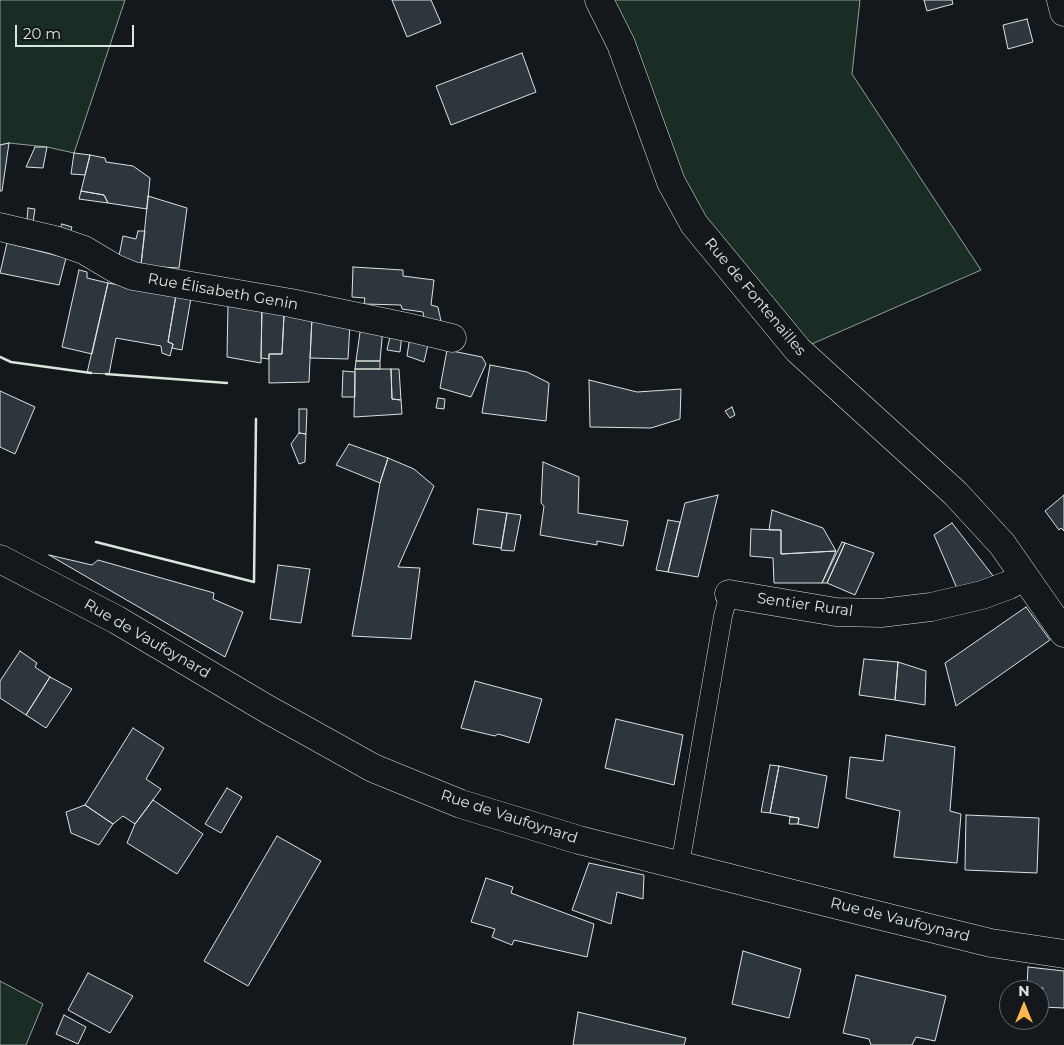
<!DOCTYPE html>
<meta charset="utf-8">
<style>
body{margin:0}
#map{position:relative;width:1064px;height:1045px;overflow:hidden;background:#14181c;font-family:Montserrat,sans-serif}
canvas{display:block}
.north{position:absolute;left:999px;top:980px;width:50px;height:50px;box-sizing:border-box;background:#14181c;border:1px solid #626a69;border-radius:50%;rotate:0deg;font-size:14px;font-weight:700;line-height:20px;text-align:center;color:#d8e6dc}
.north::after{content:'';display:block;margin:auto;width:18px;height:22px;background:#ffb74d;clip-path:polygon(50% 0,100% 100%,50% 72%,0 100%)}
.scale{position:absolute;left:15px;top:25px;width:119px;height:22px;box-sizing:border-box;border:2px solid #d8e6dc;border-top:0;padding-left:6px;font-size:15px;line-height:18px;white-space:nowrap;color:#d8e6dc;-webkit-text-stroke:4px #14181c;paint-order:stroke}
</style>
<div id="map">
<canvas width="1064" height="1045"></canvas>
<div class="north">N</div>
<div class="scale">20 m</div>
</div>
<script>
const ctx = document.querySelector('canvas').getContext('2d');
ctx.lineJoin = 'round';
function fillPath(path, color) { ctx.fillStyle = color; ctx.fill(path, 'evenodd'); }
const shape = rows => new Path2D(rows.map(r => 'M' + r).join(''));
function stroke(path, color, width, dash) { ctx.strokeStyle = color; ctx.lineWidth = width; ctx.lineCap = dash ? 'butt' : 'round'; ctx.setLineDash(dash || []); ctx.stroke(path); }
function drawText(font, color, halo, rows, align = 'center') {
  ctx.font = font + ' Montserrat,sans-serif'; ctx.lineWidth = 4; ctx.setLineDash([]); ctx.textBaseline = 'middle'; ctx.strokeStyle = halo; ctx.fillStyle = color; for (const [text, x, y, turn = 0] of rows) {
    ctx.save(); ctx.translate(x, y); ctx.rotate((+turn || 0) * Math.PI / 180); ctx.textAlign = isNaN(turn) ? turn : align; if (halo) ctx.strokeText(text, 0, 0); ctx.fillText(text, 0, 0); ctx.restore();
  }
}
const green = shape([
 [0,0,125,0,74,153,47,147,9,143,0,145,0,0],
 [599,0,860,0,852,74,981,270,798,350,671,182,599,0],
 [0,981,43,1004,26,1045,0,1045,0,981]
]);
fillPath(green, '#1a2d24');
stroke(green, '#939e99', 1);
const building = shape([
 [392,0,431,0,441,23,407,37,392,0],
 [924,0,952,0,953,4,927,11,924,0],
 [1027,19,1033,42,1008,49,1003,25,1027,19],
 [522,53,536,92,451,125,436,86,522,53],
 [9,143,2,191,0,191,0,145,9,143],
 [35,147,47,147,43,168,26,167,35,147],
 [74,153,90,155,85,175,71,174,74,153],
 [90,155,105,158,106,162,133,166,150,178,147,209,108,203,104,195,81,191,90,155],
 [81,191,104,195,108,203,79,199,81,191],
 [148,196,187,208,179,268,141,266,148,196],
 [28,208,35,209,33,222,27,220,28,208],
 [62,224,72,227,70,233,59,230,62,224],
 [138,231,145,231,141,264,119,256,123,236,136,239,138,231],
 [7,243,66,258,59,285,0,273,7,243],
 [353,267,403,270,403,276,434,280,431,305,438,307,442,326,424,320,423,312,402,309,401,305,364,304,365,298,352,297,353,267],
 [79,270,87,272,87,278,108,283,92,354,62,347,79,270],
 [108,283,176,295,168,342,173,344,170,356,162,353,161,346,116,338,109,374,87,373,108,283],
 [176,295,191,298,182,350,172,348,173,344,168,342,176,295],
 [228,304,262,305,261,363,227,357,228,304],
 [262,305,284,315,282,354,269,354,269,359,261,358,262,305],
 [284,315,312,317,309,382,269,383,269,354,282,354,284,315],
 [312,317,350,323,348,359,310,358,312,317],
 [361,325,383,328,380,361,356,361,361,325],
 [391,332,402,334,400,352,387,350,391,332],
 [410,336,429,340,424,362,407,356,410,336],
 [447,350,482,357,486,364,471,397,440,388,447,350],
 [356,361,380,361,380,369,355,369,356,361],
 [490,365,527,372,549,383,546,421,482,413,490,365],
 [355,369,391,369,392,399,401,400,402,414,354,417,355,369],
 [391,369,399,369,401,400,392,399,391,369],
 [343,371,355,372,355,397,342,397,343,371],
 [589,380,637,392,681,389,680,419,651,428,590,427,589,380],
 [0,391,35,407,15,454,0,447,0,391],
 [438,398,445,399,444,409,436,408,438,398],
 [732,407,735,415,730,418,725,411,732,407],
 [299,409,307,409,306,434,299,433,299,409],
 [299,433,306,434,305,462,299,464,291,444,299,433],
 [349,444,388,458,380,483,336,465,349,444],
 [388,458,414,469,434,486,398,567,420,568,411,639,352,636,380,483,388,458],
 [543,462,579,477,578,513,628,521,623,546,597,541,597,545,540,535,544,506,541,503,543,462],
 [718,495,698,577,668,572,685,503,718,495],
 [1064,495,1064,531,1061,528,1059,530,1045,511,1064,495],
 [478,509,507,513,501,548,473,544,478,509],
 [772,510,823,528,836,551,781,554,781,530,769,530,772,510],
 [507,513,521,515,514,551,501,550,507,513],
 [668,520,680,522,668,572,656,570,668,520],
 [952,523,997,581,959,593,934,535,952,523],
 [751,529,781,530,781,554,836,551,822,583,774,583,773,558,750,556,751,529],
 [842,542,845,543,827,583,822,583,842,542],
 [845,543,874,553,855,595,827,583,845,543],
 [49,555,92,565,98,560,214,593,213,599,243,612,225,657,49,555],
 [278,565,310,569,301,623,270,619,278,565],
 [1026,607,1050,640,956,706,945,663,1026,607],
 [20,651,37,663,35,667,50,677,26,715,0,698,0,681,20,651],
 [864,659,898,662,895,700,859,695,864,659],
 [898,662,926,671,925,705,895,700,898,662],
 [50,677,72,689,46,728,26,715,50,677],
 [475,681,542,699,529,743,498,734,495,736,461,728,475,681],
 [616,719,683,735,674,785,605,768,616,719],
 [133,728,164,748,146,779,161,789,135,824,123,816,113,824,85,805,133,728],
 [886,735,955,747,950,811,961,814,957,863,894,857,900,811,846,798,850,757,883,761,886,735],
 [770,765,779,766,770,813,761,812,770,765],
 [779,766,827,776,818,828,798,824,799,818,770,813,779,766],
 [227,788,242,797,221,833,205,824,227,788],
 [153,800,203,834,177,874,127,843,135,824,153,800],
 [85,805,113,824,99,845,71,833,66,812,85,805],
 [966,815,1039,818,1037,873,965,870,966,815],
 [790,817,799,818,798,824,789,824,790,817],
 [277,836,321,861,248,986,204,961,277,836],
 [589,863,644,875,643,899,617,892,611,924,572,910,589,863],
 [486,878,513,887,511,893,594,924,587,957,514,940,512,945,492,937,495,929,471,922,486,878],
 [743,951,801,969,789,1018,732,1004,743,951],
 [1028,967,1064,971,1064,1008,1042,1007,1043,988,1027,986,1028,967],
 [88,973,133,996,110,1033,68,1010,88,973],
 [856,975,946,996,935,1041,916,1037,912,1045,871,1045,869,1039,843,1033,856,975],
 [578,1012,686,1038,684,1045,573,1045,578,1012],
 [64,1015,86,1027,78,1044,56,1034,64,1015]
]);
fillPath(building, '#2c363c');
stroke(building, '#d8e6dc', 1);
const lane = shape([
 [680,865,723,616,729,594]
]);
const street = shape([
 [599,0,621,44,671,182,694,224,798,350,955,493,1002,544,1064,633],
 [0,227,55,240,84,250,116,269,133,276,291,303,411,328,452,338],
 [729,594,836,612,881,613,931,607,982,595,1009,585,1024,576]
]);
const secondary = shape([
 [1061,0,1064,12],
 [0,559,117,620,267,709,373,768,461,804,579,840,873,914,991,943,1064,954]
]);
stroke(lane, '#d8e6dc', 19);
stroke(street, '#d8e6dc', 29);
stroke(secondary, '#d8e6dc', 29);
stroke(lane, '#14181c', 18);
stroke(street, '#14181c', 28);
stroke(secondary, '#14181c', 28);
stroke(shape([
 [0,357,11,362,91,373],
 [106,374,227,383],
 [96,542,254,582,256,419]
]), '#d8e6dc', 2.5);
drawText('15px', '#d8e6dc', '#14181c', [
 ["Rue Élisabeth Genin",223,292,10],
 ["Rue de Fontenailles",755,297,50],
 ["Sentier Rural",805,605,8],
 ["Rue de Vaufoynard",147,639,30],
 ["Rue de Vaufoynard",509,817,18],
 ["Rue de Vaufoynard",900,920,14]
]);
</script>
